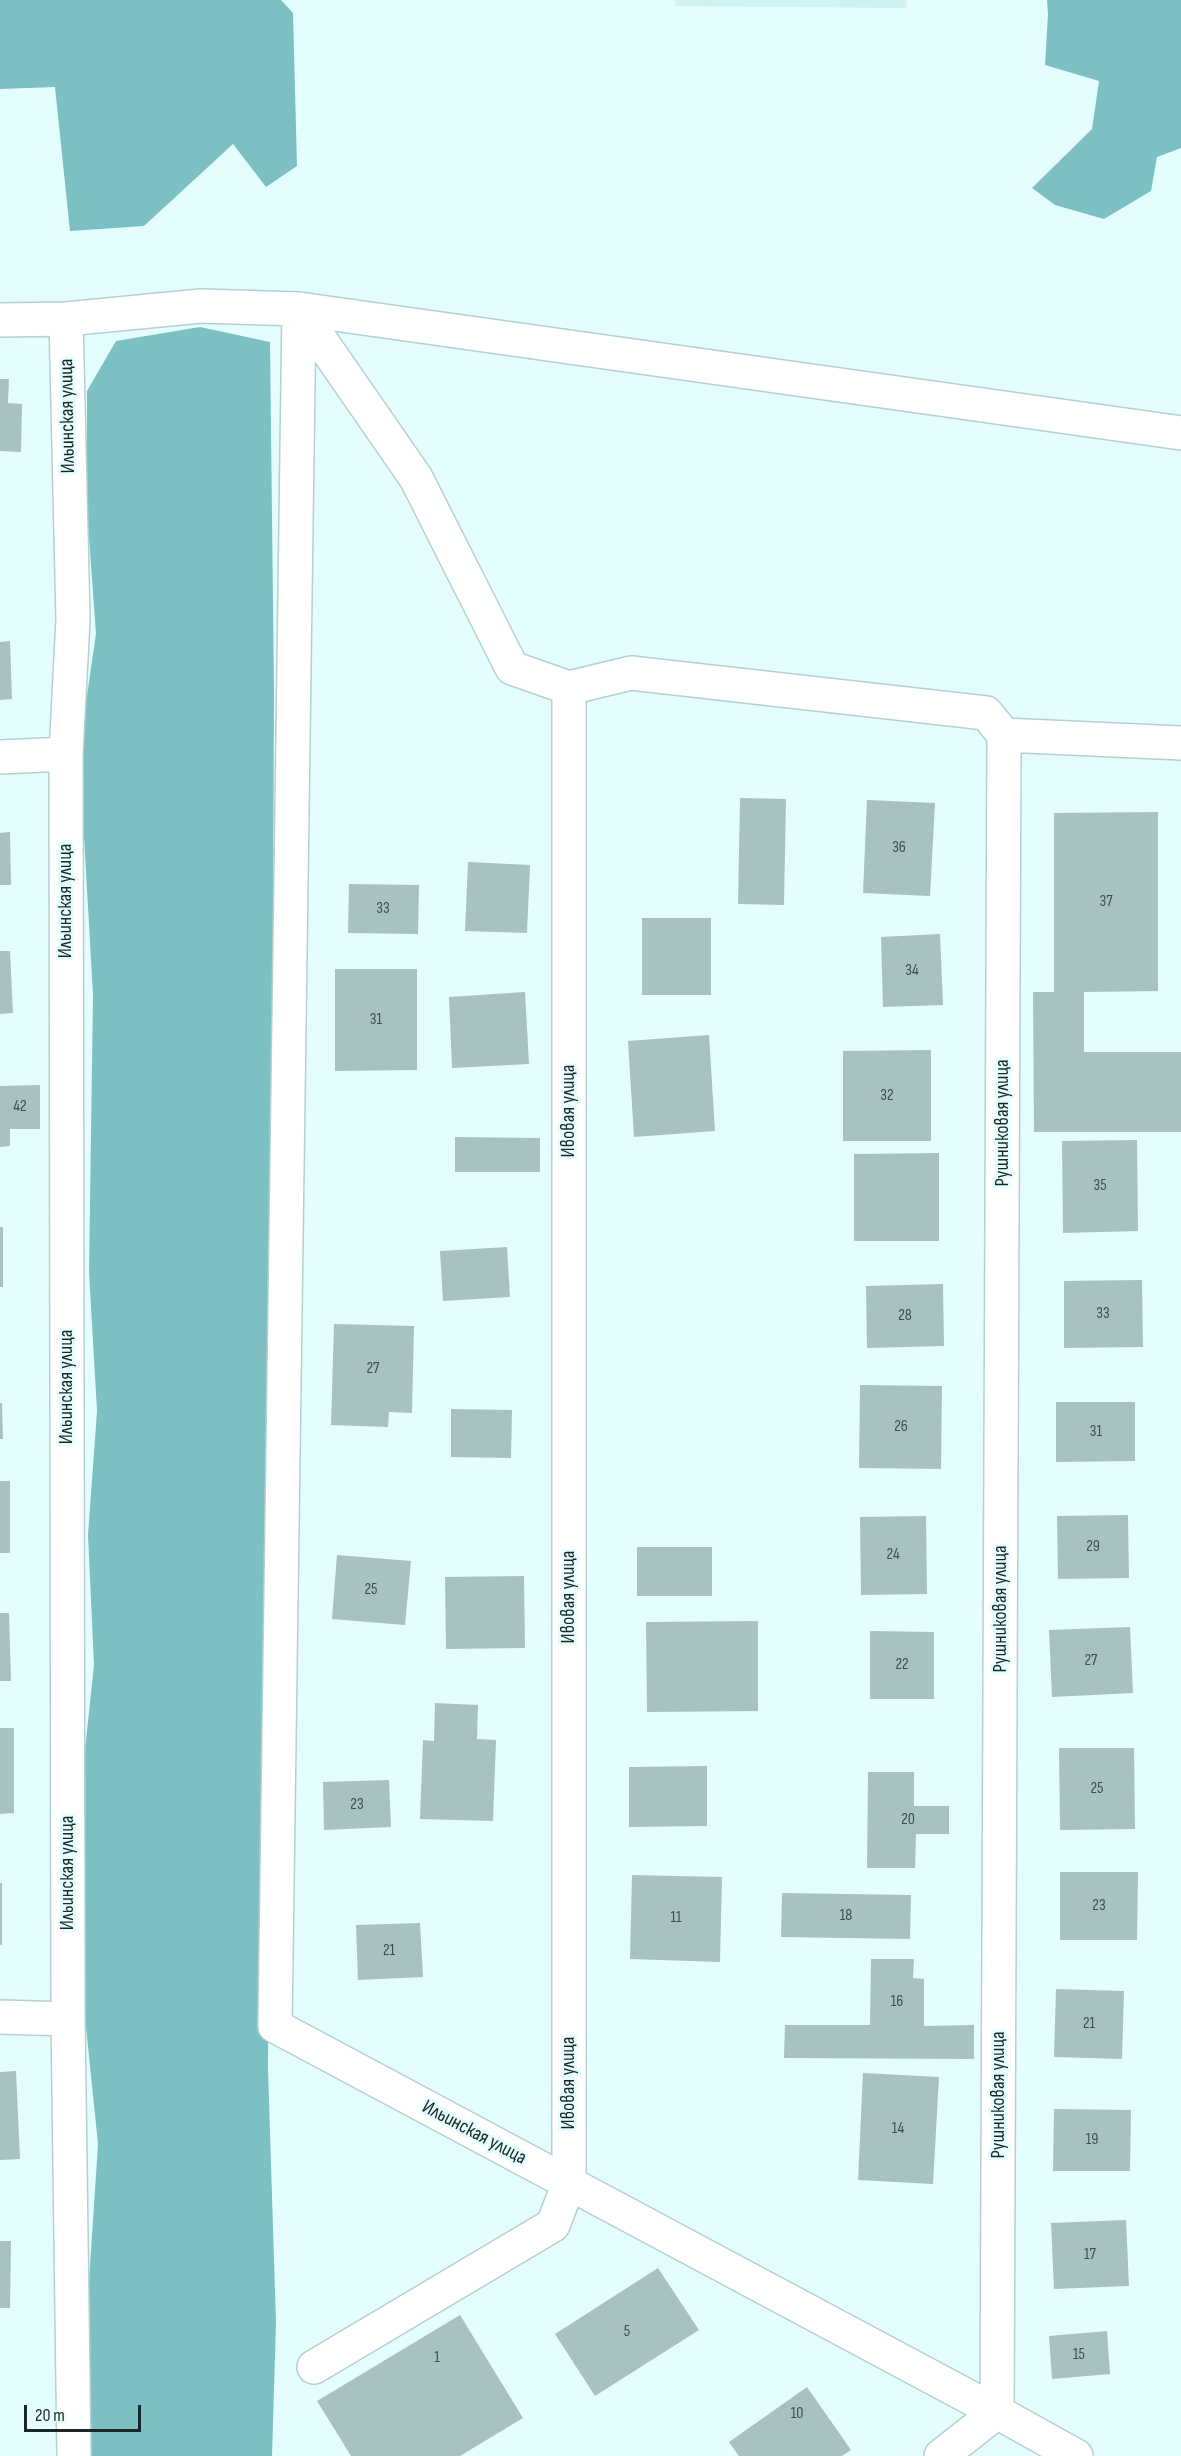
<!DOCTYPE html>
<meta charset="utf-8">
<style>
body{margin:0}
#map{position:relative;width:1181px;height:2456px;overflow:hidden;background:#e4fdfe;font-family:"Sofia Sans Condensed",sans-serif}
canvas{display:block}
.scale{position:absolute;left:24px;top:2405px;width:117px;height:27px;box-sizing:border-box;border:3px solid #1d2627;border-top:0;padding-left:8px;font-size:18px;line-height:21px;white-space:nowrap;color:#1d2627;-webkit-text-stroke:4px #e4fdfe;paint-order:stroke}
</style>
<div id="map">
<canvas width="1181" height="2456"></canvas>
<div class="scale">20 m</div>
</div>
<script>
const ctx = document.querySelector('canvas').getContext('2d');
ctx.lineJoin = 'round';
function fillPath(path, color) { ctx.fillStyle = color; ctx.fill(path, 'evenodd'); }
const shape = rows => new Path2D(rows.map(r => 'M' + r).join(''));
function stroke(path, color, width, dash) { ctx.strokeStyle = color; ctx.lineWidth = width; ctx.lineCap = dash ? 'butt' : 'round'; ctx.setLineDash(dash || []); ctx.stroke(path); }
function drawText(font, color, halo, rows, align = 'center') {
  ctx.font = font + ' "Sofia Sans Condensed",sans-serif'; ctx.lineWidth = 6; ctx.setLineDash([]); ctx.textBaseline = 'middle'; ctx.strokeStyle = halo; ctx.fillStyle = color; for (const [text, x, y, turn = 0] of rows) {
    ctx.save(); ctx.translate(x, y); ctx.rotate((+turn || 0) * Math.PI / 180); ctx.textAlign = isNaN(turn) ? turn : align; if (halo) ctx.strokeText(text, 0, 0); ctx.fillText(text, 0, 0); ctx.restore();
  }
}
fillPath(shape([
 [675,0,906,0,907,8,675,6]
]), '#d0f2f4');
fillPath(shape([
 [0,0,281,0,293,13,297,166,266,187,233,144,144,226,70,231,55,87,0,89],
 [1047,0,1181,0,1181,148,1157,157,1151,191,1104,219,1055,205,1032,188,1092,129,1099,81,1045,65,1048,14],
 [200,327,270,342,274,690,268,2069,276,2323,272,2456,91,2456,85,2342,98,2144,71,1881,94,1665,88,1535,97,1411,89,1272,93,995,79,749,96,634,87,510,87,391,116,341]
]), '#7cc0c3');
fillPath(shape([
 [0,379,9,379,8,403,22,404,21,452,0,451],
 [10,641,12,699,0,700,0,642],
 [740,798,786,799,784,905,738,904],
 [867,800,935,803,930,896,863,893],
 [1158,812,1158,991,1084,992,1084,1052,1181,1052,1181,1132,1034,1132,1033,992,1054,992,1054,813],
 [10,832,11,885,0,885,0,833],
 [468,862,530,865,527,933,465,931],
 [349,884,419,885,418,934,348,933],
 [642,918,711,918,711,995,642,995],
 [940,934,943,1005,883,1007,881,937],
 [0,951,10,951,13,1013,0,1014],
 [335,969,417,969,417,1070,335,1071],
 [525,992,529,1064,452,1068,449,997],
 [709,1035,715,1131,634,1137,628,1041],
 [931,1050,931,1141,843,1141,843,1051],
 [40,1085,40,1129,10,1129,10,1146,0,1147,0,1086],
 [455,1137,540,1138,540,1172,455,1172],
 [1137,1140,1138,1231,1063,1233,1062,1141],
 [939,1153,939,1241,854,1241,854,1154],
 [0,1227,3,1227,3,1287,0,1287],
 [507,1247,510,1297,443,1301,440,1251],
 [1142,1280,1143,1347,1064,1348,1064,1281],
 [943,1284,944,1346,867,1348,866,1286],
 [334,1324,414,1326,412,1413,389,1412,388,1427,331,1425],
 [860,1385,942,1386,941,1469,859,1468],
 [1056,1402,1135,1402,1135,1461,1056,1462],
 [0,1403,2,1403,3,1439,0,1439],
 [451,1409,512,1410,511,1458,451,1457],
 [0,1481,10,1481,10,1553,0,1553],
 [1128,1515,1129,1578,1058,1579,1057,1516],
 [926,1516,927,1594,861,1595,860,1517],
 [637,1547,712,1547,712,1596,637,1596],
 [337,1555,411,1561,405,1625,332,1619],
 [524,1576,525,1648,446,1649,445,1577],
 [0,1613,9,1613,11,1681,0,1681],
 [758,1621,758,1711,647,1712,646,1622],
 [1130,1627,1133,1693,1052,1697,1049,1630],
 [870,1631,934,1632,934,1699,870,1699],
 [435,1703,478,1705,477,1739,496,1740,493,1821,420,1819,423,1740,434,1741],
 [0,1728,14,1728,14,1813,0,1814],
 [1059,1748,1134,1748,1135,1829,1060,1830],
 [707,1766,707,1826,629,1827,629,1767],
 [868,1772,914,1772,914,1806,949,1806,949,1834,916,1834,915,1868,867,1868],
 [389,1780,391,1827,324,1830,323,1782],
 [1060,1872,1138,1872,1137,1940,1060,1940],
 [632,1875,722,1877,720,1962,630,1959],
 [0,1883,2,1883,2,1945,0,1945],
 [782,1893,911,1895,910,1939,781,1937],
 [420,1923,423,1977,358,1980,356,1925],
 [871,1959,914,1959,913,1978,924,1979,924,2026,974,2025,974,2059,784,2058,785,2025,870,2025],
 [1056,1989,1124,1991,1122,2059,1054,2057],
 [16,2071,20,2159,0,2160,0,2072],
 [863,2073,939,2077,933,2184,858,2180],
 [1054,2109,1131,2110,1130,2171,1053,2171],
 [1126,2220,1129,2286,1054,2289,1051,2223],
 [0,2241,11,2241,10,2308,0,2308],
 [658,2268,699,2330,595,2396,555,2334],
 [460,2315,523,2418,460,2456,351,2456,317,2401],
 [1107,2331,1110,2374,1052,2379,1049,2336],
 [807,2387,851,2450,842,2456,739,2456,729,2442]
]), '#aac1c2');
const street = shape([
 [299,309,275,2026,997,2412,1076,2456],
 [299,309,416,478,512,668,569,688,631,673,986,713,1004,735,1181,743],
 [66,319,73,619,66,754,68,2019,74,2456],
 [0,320,66,319,201,306,299,309,1181,433],
 [0,757,66,754],
 [0,2017,68,2019],
 [314,2367,553,2225,569,2183,569,688],
 [941,2456,997,2412,1004,735]
]);
stroke(street, '#b7cfd0', 36);
stroke(street, '#fff', 33);
drawText('16px', '#404d4e', null, [
 ["36",899,848],
 ["37",1106,902],
 ["33",383,909],
 ["34",912,971],
 ["31",376,1020],
 ["32",887,1096],
 ["42",20,1107],
 ["35",1100,1186],
 ["33",1103,1314],
 ["28",905,1316],
 ["27",373,1369],
 ["26",901,1427],
 ["31",1096,1432],
 ["29",1093,1547],
 ["24",893,1555],
 ["25",371,1590],
 ["27",1091,1661],
 ["22",902,1665],
 ["25",1097,1789],
 ["23",357,1805],
 ["20",908,1820],
 ["23",1099,1906],
 ["18",846,1916],
 ["11",676,1918],
 ["21",389,1951],
 ["16",897,2002],
 ["21",1089,2024],
 ["14",898,2129],
 ["19",1092,2140],
 ["17",1090,2255],
 ["5",627,2332],
 ["15",1079,2355],
 ["1",437,2358],
 ["10",797,2414]
]);
drawText('20px', '#1d2627', '#e4fdfe', [
 ["Ильинская улица",68,416,-91],
 ["Ильинская улица",66,901,-90],
 ["Ивовая улица",569,1111,-90],
 ["Рушниковая улица",1003,1123,-90],
 ["Ильинская улица",67,1387,-90],
 ["Ивовая улица",569,1597,-90],
 ["Рушниковая улица",1001,1609,-90],
 ["Ильинская улица",68,1873,-90],
 ["Ивовая улица",569,2083,-90],
 ["Рушниковая улица",999,2095,-90],
 ["Ильинская улица",474,2133,28]
]);
</script>
